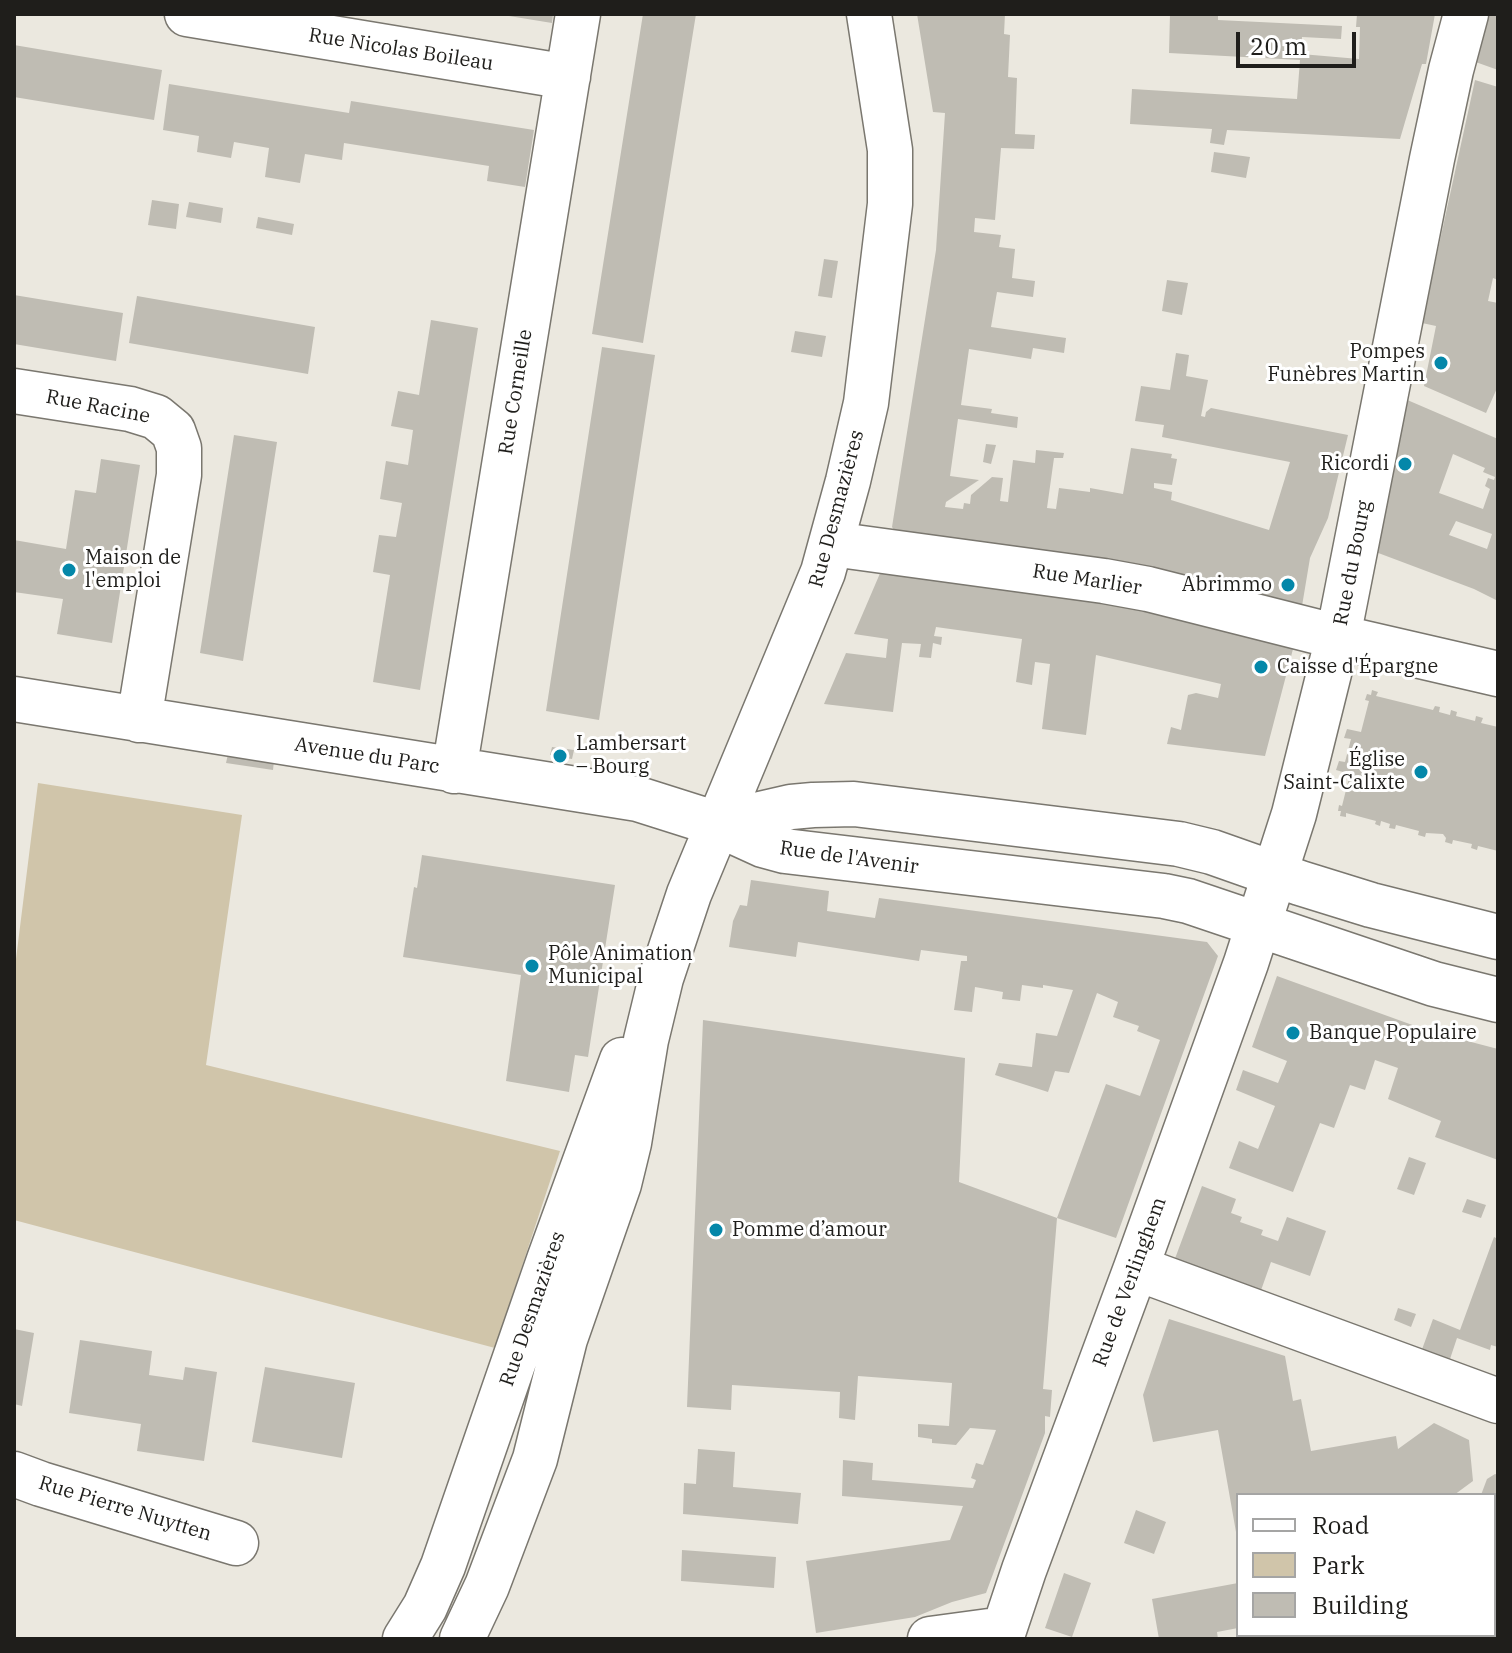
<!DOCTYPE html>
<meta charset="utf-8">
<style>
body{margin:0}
#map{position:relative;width:1512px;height:1653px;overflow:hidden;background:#ebe8df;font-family:"IBM Plex Serif",serif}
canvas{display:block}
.frame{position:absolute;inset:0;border:16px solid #1f1e1b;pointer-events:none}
.legend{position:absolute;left:1236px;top:1493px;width:260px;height:144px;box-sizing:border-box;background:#fff;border:2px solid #a5a5a4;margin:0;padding:10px 14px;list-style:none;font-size:24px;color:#1f1e1b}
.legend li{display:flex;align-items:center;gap:16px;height:40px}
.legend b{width:40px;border:2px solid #a5a5a4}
.scale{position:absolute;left:1236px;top:32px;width:120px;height:36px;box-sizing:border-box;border:4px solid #1f1e1b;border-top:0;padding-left:10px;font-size:24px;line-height:28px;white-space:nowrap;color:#1f1e1b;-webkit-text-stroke:6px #fff;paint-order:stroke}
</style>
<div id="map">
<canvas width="1512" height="1653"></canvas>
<div class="frame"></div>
<ul class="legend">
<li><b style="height:10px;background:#fff"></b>Road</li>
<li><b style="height:22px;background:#d0c5aa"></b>Park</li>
<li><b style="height:22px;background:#bfbcb3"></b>Building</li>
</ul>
<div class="scale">20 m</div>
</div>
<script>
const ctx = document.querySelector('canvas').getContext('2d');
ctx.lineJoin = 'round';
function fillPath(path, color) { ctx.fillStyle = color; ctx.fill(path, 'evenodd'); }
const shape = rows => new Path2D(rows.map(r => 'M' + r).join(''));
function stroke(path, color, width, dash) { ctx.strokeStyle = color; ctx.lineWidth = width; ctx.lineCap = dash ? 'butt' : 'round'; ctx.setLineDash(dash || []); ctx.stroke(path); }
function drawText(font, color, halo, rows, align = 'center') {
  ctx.font = font + ' "IBM Plex Serif",serif'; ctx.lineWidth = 6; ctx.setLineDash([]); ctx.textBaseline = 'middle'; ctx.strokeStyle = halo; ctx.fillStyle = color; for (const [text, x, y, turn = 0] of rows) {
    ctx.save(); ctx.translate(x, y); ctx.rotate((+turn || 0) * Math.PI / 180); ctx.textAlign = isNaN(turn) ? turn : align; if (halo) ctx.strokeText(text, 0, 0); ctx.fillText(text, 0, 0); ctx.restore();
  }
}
fillPath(shape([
 [38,783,242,815,206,1065,560,1151,495,1348,14,1220,14,975]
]), '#d0c5aa');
fillPath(shape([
 [509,14,553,14,552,23,509,16],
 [643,14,696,14,643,343,592,334],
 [917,14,1005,14,1004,34,1010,35,1008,77,1017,78,1015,134,1035,135,1034,149,1001,148,995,220,975,218,974,232,1001,235,999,247,1015,249,1012,278,1035,281,1033,297,997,292,991,327,1066,338,1064,353,1033,348,1031,359,969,349,961,405,992,409,991,413,1018,417,1017,428,958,419,950,476,979,480,946,502,945,507,963,509,964,503,970,504,971,495,992,477,1003,478,1000,501,1008,502,1013,460,1035,463,1036,450,1064,453,1063,458,1054,458,1047,508,1056,509,1059,488,1090,492,1090,488,1123,494,1131,448,1172,454,1171,458,1177,459,1172,485,1154,483,1154,488,1172,492,1171,500,1269,530,1290,462,1162,437,1164,425,1135,421,1141,386,1170,390,1176,353,1189,355,1186,376,1208,380,1201,416,1205,417,1206,412,1211,408,1348,435,1328,518,1310,558,1302,606,899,537,892,527,936,250,945,113,933,112],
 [1170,14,1218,14,1218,20,1342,26,1341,39,1302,37,1301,54,1359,59,1360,27,1356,27,1357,14,1435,14,1426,64,1422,64,1400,139,1227,130,1224,145,1210,143,1212,129,1130,124,1132,89,1297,99,1300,60,1169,53],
 [1484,14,1498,14,1498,70,1470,60],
 [14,45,162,70,154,120,14,97],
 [1475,80,1498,87,1498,280,1493,278,1488,301,1498,303,1498,386,1486,413,1424,386,1436,326,1422,323],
 [169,84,349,113,351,101,534,130,525,187,487,181,489,166,344,143,342,160,305,154,300,183,265,177,269,148,234,142,231,158,197,152,199,136,163,130],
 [1214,152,1250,157,1246,178,1211,172],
 [152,200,179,204,176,229,148,225],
 [189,202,223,208,221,223,186,217],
 [258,217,294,224,292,235,256,228],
 [824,259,838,261,832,298,818,296],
 [1167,280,1188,283,1182,315,1162,311],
 [14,295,123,313,116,361,14,344],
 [137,296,315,327,308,374,129,343],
 [431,320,478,328,420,690,373,682,390,575,373,572,379,535,396,537,402,503,380,499,386,461,408,465,413,430,391,426,398,391,419,395],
 [795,331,826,336,822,357,791,352],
 [602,347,655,355,599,720,546,711],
 [1405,399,1498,439,1498,601,1474,589,1373,551],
 [1453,454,1485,468,1483,472,1495,477,1494,480,1488,478,1485,486,1490,489,1483,509,1439,493],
 [1456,521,1492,534,1487,549,1449,535],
 [234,435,277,442,243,661,200,653],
 [986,444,996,445,991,464,983,462],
 [101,459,140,465,112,643,57,634,63,599,14,592,14,540,66,549,75,490,96,493],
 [881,571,1121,601,1293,649,1265,756,1167,744,1171,727,1181,730,1188,695,1196,693,1218,698,1221,684,1096,655,1086,735,1042,729,1050,664,1035,662,1032,685,1016,682,1022,639,936,627,934,636,942,637,941,645,933,643,931,658,919,657,921,644,902,643,893,712,824,704,846,653,886,658,888,639,854,634],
 [1372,690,1378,692,1376,696,1433,710,1435,706,1440,707,1439,712,1450,715,1451,710,1457,712,1456,716,1475,721,1476,716,1483,718,1481,723,1498,727,1498,851,1478,846,1477,850,1471,848,1472,844,1453,840,1452,844,1445,842,1446,838,1443,834,1426,833,1425,837,1418,835,1419,831,1396,825,1395,829,1389,828,1390,824,1381,821,1380,826,1375,824,1376,821,1346,813,1346,817,1340,816,1341,811,1338,811,1339,805,1342,806,1350,774,1336,770,1339,761,1345,762,1351,739,1344,738,1347,729,1361,732,1369,701,1365,700,1367,694,1371,695],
 [552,747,574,750,572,759,550,755],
 [228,754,274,761,273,770,226,763],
 [422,855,615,885,588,1057,575,1055,569,1092,506,1081,521,975,403,957,414,887,417,888],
 [751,880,829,891,827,911,875,918,879,898,1207,942,1218,956,1116,1238,1057,1218,1106,1084,1140,1096,1160,1040,1137,1031,1139,1026,1113,1017,1118,1002,1097,993,1069,1073,1055,1071,1048,1092,995,1075,999,1063,1032,1067,1036,1033,1057,1036,1073,990,1043,985,1043,988,1022,985,1020,1001,1002,999,1003,992,975,987,972,1012,954,1010,961,961,967,961,967,956,921,950,919,961,798,942,796,957,729,947,733,921,740,905,747,906],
 [1277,976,1429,1031,1498,1049,1498,1160,1435,1137,1441,1121,1388,1099,1398,1068,1375,1060,1365,1090,1350,1085,1334,1128,1320,1123,1293,1192,1229,1168,1239,1141,1258,1149,1275,1106,1236,1090,1243,1070,1278,1083,1287,1061,1252,1047],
 [703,1020,965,1058,959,1182,1057,1218,1043,1389,1052,1390,1050,1417,1045,1416,1045,1433,986,1593,952,1602,915,1617,816,1633,806,1561,950,1540,963,1506,842,1496,843,1460,873,1463,872,1480,973,1488,976,1480,971,1478,976,1463,983,1465,996,1430,970,1428,956,1445,932,1443,932,1439,918,1437,918,1424,949,1426,952,1383,858,1376,855,1420,839,1418,840,1392,732,1385,731,1410,687,1407],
 [1409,1157,1426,1163,1414,1195,1397,1189],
 [1202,1186,1236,1199,1231,1213,1242,1217,1240,1222,1263,1230,1261,1235,1278,1241,1287,1217,1326,1231,1310,1276,1271,1262,1259,1296,1173,1264],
 [1467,1199,1486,1205,1481,1218,1462,1212],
 [1494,1237,1498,1239,1498,1347,1491,1345,1490,1350,1457,1338,1448,1365,1420,1355,1433,1319,1460,1330],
 [1398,1308,1416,1314,1411,1327,1394,1320],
 [1169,1319,1285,1356,1293,1401,1301,1399,1311,1451,1396,1436,1398,1449,1434,1423,1469,1440,1473,1481,1454,1495,1238,1495,1238,1532,1236,1532,1218,1430,1153,1442,1143,1395],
 [14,1329,34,1333,22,1406,14,1404],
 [80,1340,152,1351,149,1375,183,1380,185,1367,217,1372,204,1461,137,1451,141,1424,69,1413],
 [265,1367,355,1383,342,1458,252,1442],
 [698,1449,735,1452,733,1487,801,1493,798,1524,683,1514,684,1483,696,1484],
 [1495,1474,1498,1475,1498,1639,1452,1639,1454,1635,1494,1635,1494,1495,1481,1495,1487,1479],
 [1136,1510,1166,1522,1154,1554,1124,1543],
 [682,1550,776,1557,774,1588,681,1581],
 [1064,1573,1091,1583,1072,1637,1045,1628],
 [1238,1583,1238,1628,1217,1632,1218,1639,1159,1639,1152,1599]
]), '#bfbcb3');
const minor = shape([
 [187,14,568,77],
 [14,391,130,409,156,417,173,431,179,448,179,475,139,720],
 [832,544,1104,581,1148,589,1338,637,1498,674],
 [14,699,638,799,717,824,763,845,785,851,1164,896,1188,901,1434,984,1498,1000],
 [454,771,578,14],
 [717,824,791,807,813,805,854,804,1179,844,1212,852,1300,883,1371,905,1498,937],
 [1136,1268,1498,1401],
 [14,1474,41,1484,236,1543],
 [405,1639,425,1607,443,1566,549,1260,622,1060],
 [462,1639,487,1586,535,1459,565,1339,619,1184,629,1143,646,1040,661,978,689,894,823,572,848,481,866,403,890,204,890,150,869,14],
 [930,1639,1004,1629],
 [1001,1639,1024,1570,1136,1268,1246,963,1294,814,1338,637,1432,159,1451,70,1466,14]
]);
stroke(minor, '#7a776f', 47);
stroke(minor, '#fff', 44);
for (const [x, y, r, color] of [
 [1441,363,8,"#0487a9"],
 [1405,464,8,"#0487a9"],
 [69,570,8,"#0487a9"],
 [1288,585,8,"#0487a9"],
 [1261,667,8,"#0487a9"],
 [560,756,8,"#0487a9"],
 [1421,772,8,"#0487a9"],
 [532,966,8,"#0487a9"],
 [1293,1033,8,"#0487a9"],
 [716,1230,8,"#0487a9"]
]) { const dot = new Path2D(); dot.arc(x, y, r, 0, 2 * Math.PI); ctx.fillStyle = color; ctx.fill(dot); stroke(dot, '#fff', 3); }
drawText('20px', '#1f1e1b', '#fff', [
 ["Rue Nicolas Boileau",401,50,9],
 ["Rue Corneille",516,392,-81],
 ["Rue Racine",98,407,11],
 ["Rue Desmazières",837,509,-75],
 ["Rue du Bourg",1353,563,-79],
 ["Rue Marlier",1087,580,9],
 ["Avenue du Parc",367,756,9],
 ["Rue de l'Avenir",849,858,8],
 ["Rue de Verlinghem",1130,1282,-70],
 ["Rue Desmazières",533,1309,-71],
 ["Rue Pierre Nuytten",125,1509,17]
]);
drawText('20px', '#1f1e1b', '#fff', [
 ["Pompes",1425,352,"right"],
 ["Funèbres Martin",1425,375,"right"],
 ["Ricordi",1389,464,"right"],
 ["Maison de",85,558],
 ["l'emploi",85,581],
 ["Abrimmo",1272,585,"right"],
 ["Caisse d'Épargne",1277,667],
 ["Lambersart",576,744],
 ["– Bourg",576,767],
 ["Église",1405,760,"right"],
 ["Saint-Calixte",1405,783,"right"],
 ["Pôle Animation",548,954],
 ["Municipal",548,977],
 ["Banque Populaire",1309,1033],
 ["Pomme d’amour",732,1230]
], 'left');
</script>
